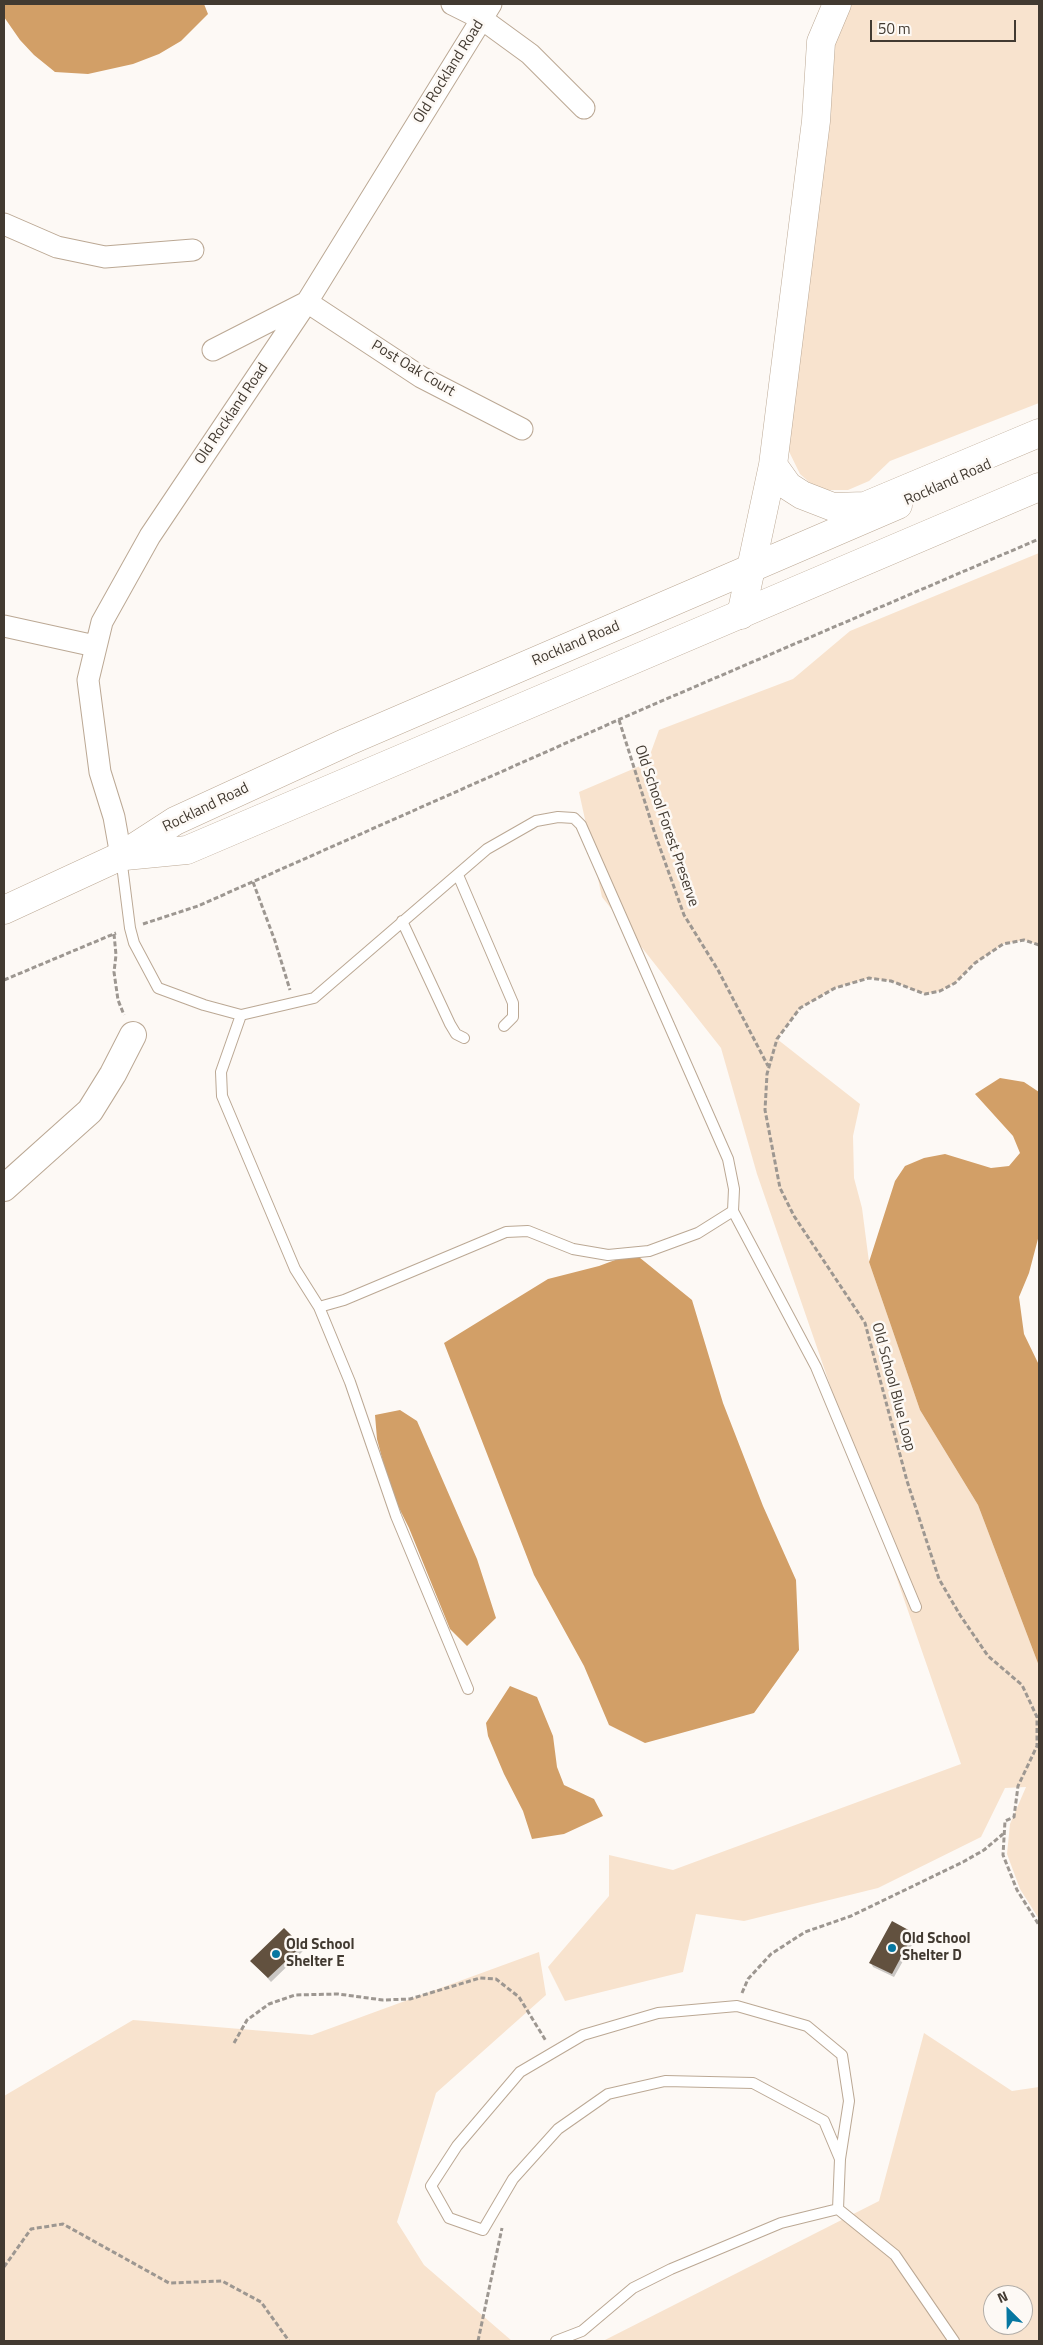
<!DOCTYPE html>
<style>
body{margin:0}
#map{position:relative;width:1043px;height:2345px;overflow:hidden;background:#fdf9f5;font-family:"Titillium Web",sans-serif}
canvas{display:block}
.frame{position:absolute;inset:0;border:5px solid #423a31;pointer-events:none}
.north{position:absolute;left:983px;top:2285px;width:50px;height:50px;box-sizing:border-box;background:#fdf9f5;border:1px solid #b2ada7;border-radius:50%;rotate:337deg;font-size:14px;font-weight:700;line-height:20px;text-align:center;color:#423a31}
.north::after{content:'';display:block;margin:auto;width:18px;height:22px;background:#0777a1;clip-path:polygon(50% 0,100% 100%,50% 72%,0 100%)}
.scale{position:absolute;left:870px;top:20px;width:146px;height:22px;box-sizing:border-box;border:2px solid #423a31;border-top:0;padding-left:6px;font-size:15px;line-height:18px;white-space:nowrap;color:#423a31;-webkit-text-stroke:4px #fdf9f5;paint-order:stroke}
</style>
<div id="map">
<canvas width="1043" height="2345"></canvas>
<div class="frame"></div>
<div class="north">N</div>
<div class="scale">50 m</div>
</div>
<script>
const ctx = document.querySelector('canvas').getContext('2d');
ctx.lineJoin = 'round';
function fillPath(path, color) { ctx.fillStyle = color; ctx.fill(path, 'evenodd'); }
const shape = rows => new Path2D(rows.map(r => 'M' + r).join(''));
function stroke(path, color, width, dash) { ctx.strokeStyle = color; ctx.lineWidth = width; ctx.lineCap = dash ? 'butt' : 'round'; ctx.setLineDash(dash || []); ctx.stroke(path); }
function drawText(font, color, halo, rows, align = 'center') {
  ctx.font = font + ' "Titillium Web",sans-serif'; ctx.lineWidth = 5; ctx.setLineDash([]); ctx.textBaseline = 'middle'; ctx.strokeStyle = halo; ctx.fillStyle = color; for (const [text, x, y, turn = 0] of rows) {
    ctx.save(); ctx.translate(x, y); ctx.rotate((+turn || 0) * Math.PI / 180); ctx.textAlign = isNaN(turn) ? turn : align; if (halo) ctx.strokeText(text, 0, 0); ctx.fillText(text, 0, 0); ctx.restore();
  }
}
fillPath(shape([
 [843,4,1039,4,1039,403,890,461,869,481,848,490,818,490,800,474,778,429,829,39],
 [1039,553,1039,945,1024,940,1003,944,975,963,955,983,940,991,925,994,891,981,869,978,835,988,800,1008,777,1039,860,1104,853,1136,854,1178,862,1208,869,1262,920,1410,978,1505,1039,1666,1039,1919,1020,1889,1007,1854,1010,1824,1026,1787,1005,1788,981,1837,878,1888,744,1921,696,1914,683,1972,565,2001,548,1967,609,1896,609,1855,673,1870,961,1764,757,1174,721,1048,602,897,579,792,647,763,659,730,793,679,850,631],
 [539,1952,546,1995,436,2093,397,2222,424,2265,512,2341,4,2341,4,2096,133,2020,312,2035],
 [924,2033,1012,2091,1039,2087,1039,2341,603,2341,879,2201],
 [993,2295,1023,2295,1023,2325,993,2325]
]), '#f8e3ce');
fillPath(shape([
 [4,4,204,4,208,14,181,41,159,54,133,64,88,74,55,72,34,55,20,40,4,17],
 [1000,1078,1024,1082,1039,1092,1039,1235,1029,1273,1019,1297,1024,1334,1039,1365,1039,1666,978,1505,920,1410,869,1262,895,1181,905,1166,924,1158,945,1154,991,1168,1009,1166,1020,1153,1013,1136,975,1094],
 [634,1253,692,1300,723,1403,763,1506,796,1580,799,1650,754,1713,645,1743,609,1725,584,1666,534,1575,444,1343,548,1279,599,1266],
 [400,1410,417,1421,477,1559,496,1618,467,1646,450,1629,409,1528,391,1492,377,1439,375,1415],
 [510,1686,537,1697,553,1736,557,1767,564,1785,594,1799,603,1816,564,1834,532,1839,523,1811,504,1774,488,1736,486,1723]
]), '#d29f67');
fillPath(shape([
 [914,1934,916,1938,894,1977,873,1967,871,1963],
 [301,1947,303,1951,271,1982,252,1961]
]), '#0003');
fillPath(shape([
 [892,1921,914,1933,892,1974,869,1963],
 [284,1928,302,1946,268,1978,250,1961]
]), '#62513f');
const service = shape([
 [121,857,130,928,134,943,158,988,204,1005,241,1015,314,998,487,849,536,821,558,817,574,818,581,825,728,1159,734,1189,733,1211,816,1367,916,1607],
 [458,875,513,1003,513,1017,504,1026],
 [402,921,450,1024,456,1034,464,1038],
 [241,1015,221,1072,222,1096,295,1269,319,1307,350,1382,396,1516,468,1689],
 [319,1307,344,1300,506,1232,528,1231,573,1249,608,1255,649,1251,698,1233,733,1211],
 [838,2209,840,2159,849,2101,842,2055,807,2026,737,2006,658,2013,583,2035,520,2072,457,2146,431,2186,449,2218,483,2230,513,2179,558,2129,608,2094,665,2081,753,2083,824,2121,840,2159],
 [556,2341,582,2331,633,2288,671,2269,781,2223,838,2209,895,2255,954,2341]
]);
const minor = shape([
 [452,4,482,19,530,54,584,108],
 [4,224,57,247,105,257,193,250],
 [213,350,307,302,421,377,522,429],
 [4,626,95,646],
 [121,856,114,817,100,772,88,680,102,622,150,536,307,302,491,4]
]);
const tertiary = shape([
 [4,1188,90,1111,113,1074,133,1035]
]);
const secondary = shape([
 [125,856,187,850,1039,487],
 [4,910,121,856,175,821,347,742,898,505]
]);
const motorway = shape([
 [773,465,788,486,802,495,833,507,865,506,1039,433],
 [741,615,773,465,816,121,821,42,837,4]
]);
stroke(service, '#bba894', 12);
stroke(minor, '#bba894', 23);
stroke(tertiary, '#bba894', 28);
stroke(secondary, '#bba894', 29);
stroke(motorway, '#bba894', 29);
stroke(shape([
 [619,720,655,834,684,915,718,970,768,1066],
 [253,882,275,941,290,990],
 [143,924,198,906,643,709,1039,539],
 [114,934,116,955,114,972,118,1000,124,1015],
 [1039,945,1024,940,1003,944,975,963,955,983,940,991,925,994,891,981,869,978,835,988,800,1008,777,1039,767,1074,765,1110,780,1188,794,1216,865,1323,907,1481,939,1579,960,1615,988,1656,1022,1685,1037,1717,1037,1746,1018,1786,1014,1817,1005,1821,1003,1855,1017,1890,1039,1925],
 [4,980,116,933],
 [742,1993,748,1979,771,1954,805,1932,851,1916,963,1862,984,1850,1003,1834],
 [234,2043,247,2020,269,2004,295,1995,338,1994,383,2000,410,1999,480,1978,496,1979,519,1997,546,2041],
 [4,2267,31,2229,63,2224,169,2283,222,2281,261,2302,289,2341],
 [478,2341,502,2228]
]), '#9d9791', 3, [5, 2.5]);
stroke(service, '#fff', 10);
stroke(minor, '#fff', 21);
stroke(tertiary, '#fff', 26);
stroke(secondary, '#fff', 28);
stroke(motorway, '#fff', 28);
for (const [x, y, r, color] of [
 [892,1948,5,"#0777a1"],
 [276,1954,5,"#0777a1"]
]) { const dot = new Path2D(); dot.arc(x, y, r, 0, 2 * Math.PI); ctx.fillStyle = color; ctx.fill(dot); stroke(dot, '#fdf9f5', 2); }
drawText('15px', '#423a31', '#fdf9f5', [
 ["Old Rockland Road",449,72,-58],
 ["Post Oak Court",413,369,31],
 ["Old Rockland Road",232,414,-56],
 ["Rockland Road",948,483,-24],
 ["Rockland Road",576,644,-23],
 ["Rockland Road",206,808,-26],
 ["Old School Forest Preserve",666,826,71],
 ["Old School Blue Loop",893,1387,75]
]);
drawText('bold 15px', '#423a31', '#fdf9f5', [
 ["Old School",902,1939],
 ["Shelter D",902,1956],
 ["Old School",286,1945],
 ["Shelter E",286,1962]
], 'left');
</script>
